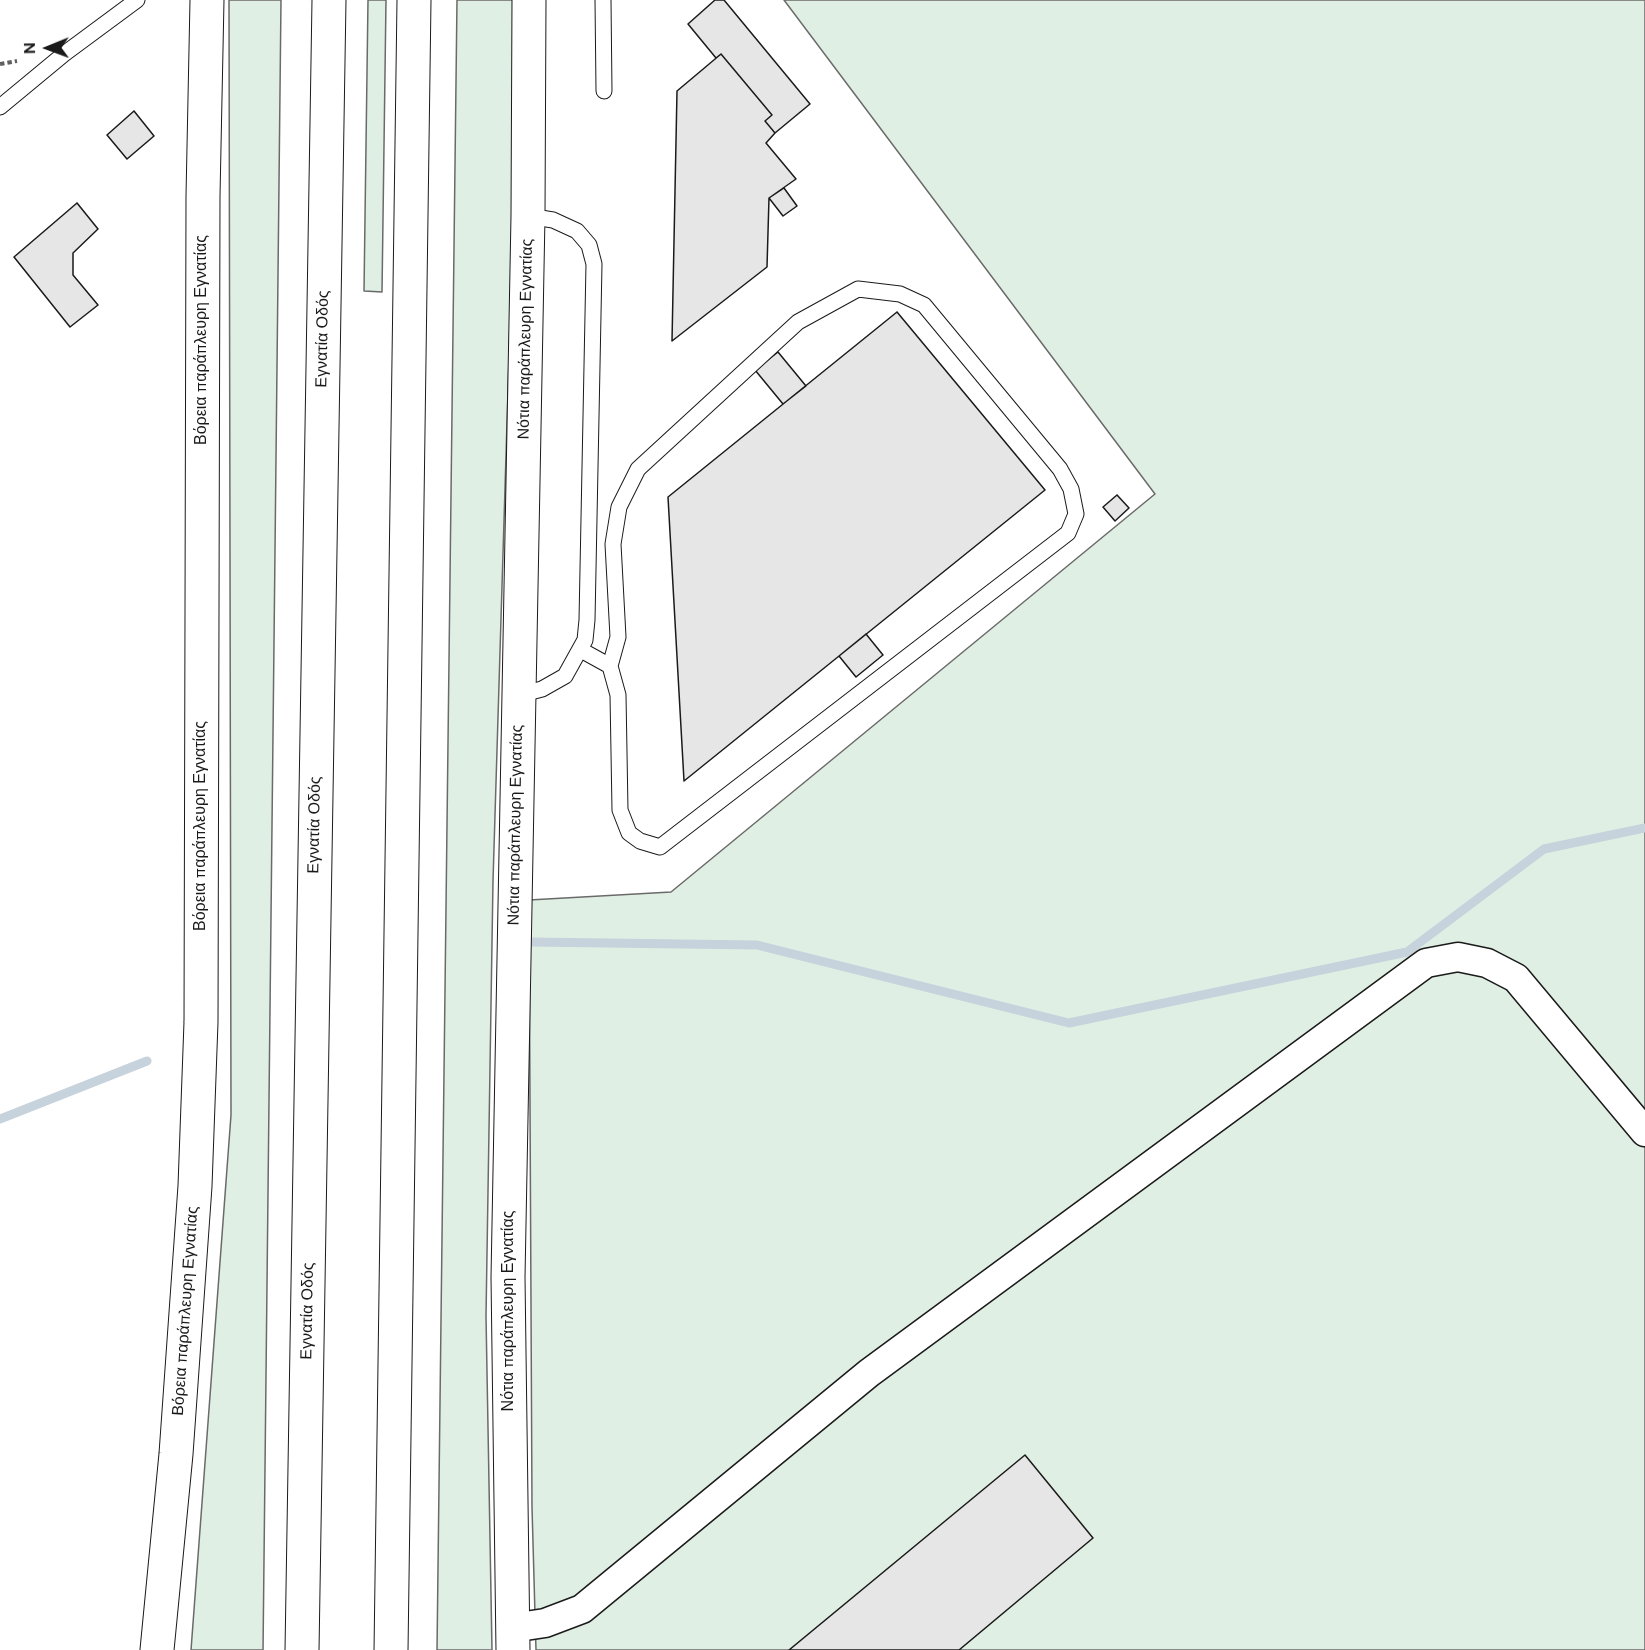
<!DOCTYPE html>
<meta charset="utf-8">
<style>
body{margin:0}
#map{position:relative;width:1645px;height:1650px;overflow:hidden;background:#fff;font-family:"DM Sans",sans-serif}
canvas{display:block}
.north{position:absolute;left:18px;top:18px;width:60px;height:60px;-webkit-text-stroke:4px #fff;paint-order:stroke;rotate:269deg;font-size:16px;font-weight:700;line-height:24px;text-align:center;color:#1a1a1a}
.north::after{content:'';display:block;margin:auto;width:21px;height:27px;background:#1a1a1a;clip-path:polygon(50% 0,100% 100%,50% 72%,0 100%)}
</style>
<div id="map">
<canvas width="1645" height="1650"></canvas>
<div class="north">N</div>
</div>
<script>
const ctx = document.querySelector('canvas').getContext('2d');
ctx.lineJoin = 'round';
function fillPath(path, color) { ctx.fillStyle = color; ctx.fill(path, 'evenodd'); }
const shape = rows => new Path2D(rows.map(r => 'M' + r).join(''));
function stroke(path, color, width, dash) { ctx.strokeStyle = color; ctx.lineWidth = width; ctx.lineCap = dash ? 'butt' : 'round'; ctx.setLineDash(dash || []); ctx.stroke(path); }
function drawText(font, color, halo, rows, align = 'center') {
  ctx.font = font + ' "DM Sans",sans-serif'; ctx.lineWidth = 4.5; ctx.setLineDash([]); ctx.textBaseline = 'middle'; ctx.strokeStyle = halo; ctx.fillStyle = color; for (const [text, x, y, turn = 0] of rows) {
    ctx.save(); ctx.translate(x, y); ctx.rotate((+turn || 0) * Math.PI / 180); ctx.textAlign = isNaN(turn) ? turn : align; if (halo) ctx.strokeText(text, 0, 0); ctx.fillText(text, 0, 0); ctx.restore();
  }
}
const green = shape([
 [229,0,281,0,263,1650,191,1650,231,1115,229,0],
 [368,0,386,0,382,292,364,291,368,0],
 [457,0,514,0,513,226,493,881,486,1316,492,1650,437,1650,457,0],
 [784,0,1645,0,1645,1650,536,1650,532,1507,529,900,671,892,1155,494,784,0]
]);
fillPath(green, '#e0efe3');
stroke(green, '#6a6a6a', 1.5);
stroke(shape([
 [532,942,757,945,1069,1023,1407,952,1544,849,1645,828],
 [0,1119,147,1061]
]), '#c6d2dc', 9);
const building = shape([
 [715,0,724,0,810,104,775,133,765,121,772,115,721,54,716,58,688,24,715,0],
 [721,54,772,115,765,121,775,133,766,143,796,179,769,198,767,267,672,341,677,91,721,54],
 [134,111,154,136,127,159,107,135,134,111],
 [784,188,797,206,783,216,769,198,784,188],
 [77,203,98,229,73,253,73,275,98,305,70,327,14,257,77,203],
 [897,312,1045,490,684,781,668,497,897,312],
 [778,352,806,386,783,404,755,370,778,352],
 [1117,495,1129,508,1115,521,1103,507,1117,495],
 [866,634,883,655,856,677,839,656,866,634],
 [1025,1455,1093,1538,959,1650,789,1650,1025,1455]
]);
fillPath(building, '#e6e6e6');
stroke(building, '#1a1a1a', 1.5);
const service = shape([
 [603,0,604,91],
 [0,107,64,54,137,0],
 [581,650,610,666,618,695,620,810,629,833,640,841,660,847,1068,533,1076,514,1071,489,1060,469,924,305,900,294,858,289,798,322,638,469,619,507,613,544,618,637,610,666],
 [519,695,542,689,565,676,585,640,587,620,594,264,589,245,577,231,553,220,528,216]
]);
const minor = shape([
 [512,1628,545,1623,582,1609,869,1373,1426,963,1458,957,1487,963,1516,978,1645,1132]
]);
const tertiary = shape([
 [157,1650,176,1454,195,1186,201,1022,203,196,207,0],
 [513,1650,508,1277,528,216,529,0]
]);
const motorway = shape([
 [302,1650,329,0],
 [391,1650,414,0]
]);
stroke(service, '#1a1a1a', 17);
stroke(minor, '#1a1a1a', 31);
stroke(tertiary, '#1a1a1a', 35);
stroke(motorway, '#1a1a1a', 35);
stroke(shape([
 [0,64,17,61]
]), '#5f5f5f', 4, [4.5, 3]);
stroke(service, '#fff', 15);
stroke(minor, '#fff', 28);
stroke(tertiary, '#fff', 33);
stroke(motorway, '#fff', 33);
drawText('16px', '#1a1a1a', '#fff', [
 ["Εγνατία Οδός",323,339,-89],
 ["Νότια παράπλευρη Εγνατίας",526,339,-89],
 ["Βόρεια παράπλευρη Εγνατίας",202,340,-90],
 ["Εγνατία Οδός",315,825,-89],
 ["Νότια παράπλευρη Εγνατίας",516,825,-89],
 ["Βόρεια παράπλευρη Εγνατίας",201,826,-90],
 ["Βόρεια παράπλευρη Εγνατίας",186,1311,-86],
 ["Εγνατία Οδός",308,1311,-89],
 ["Νότια παράπλευρη Εγνατίας",509,1311,-90]
]);
</script>
